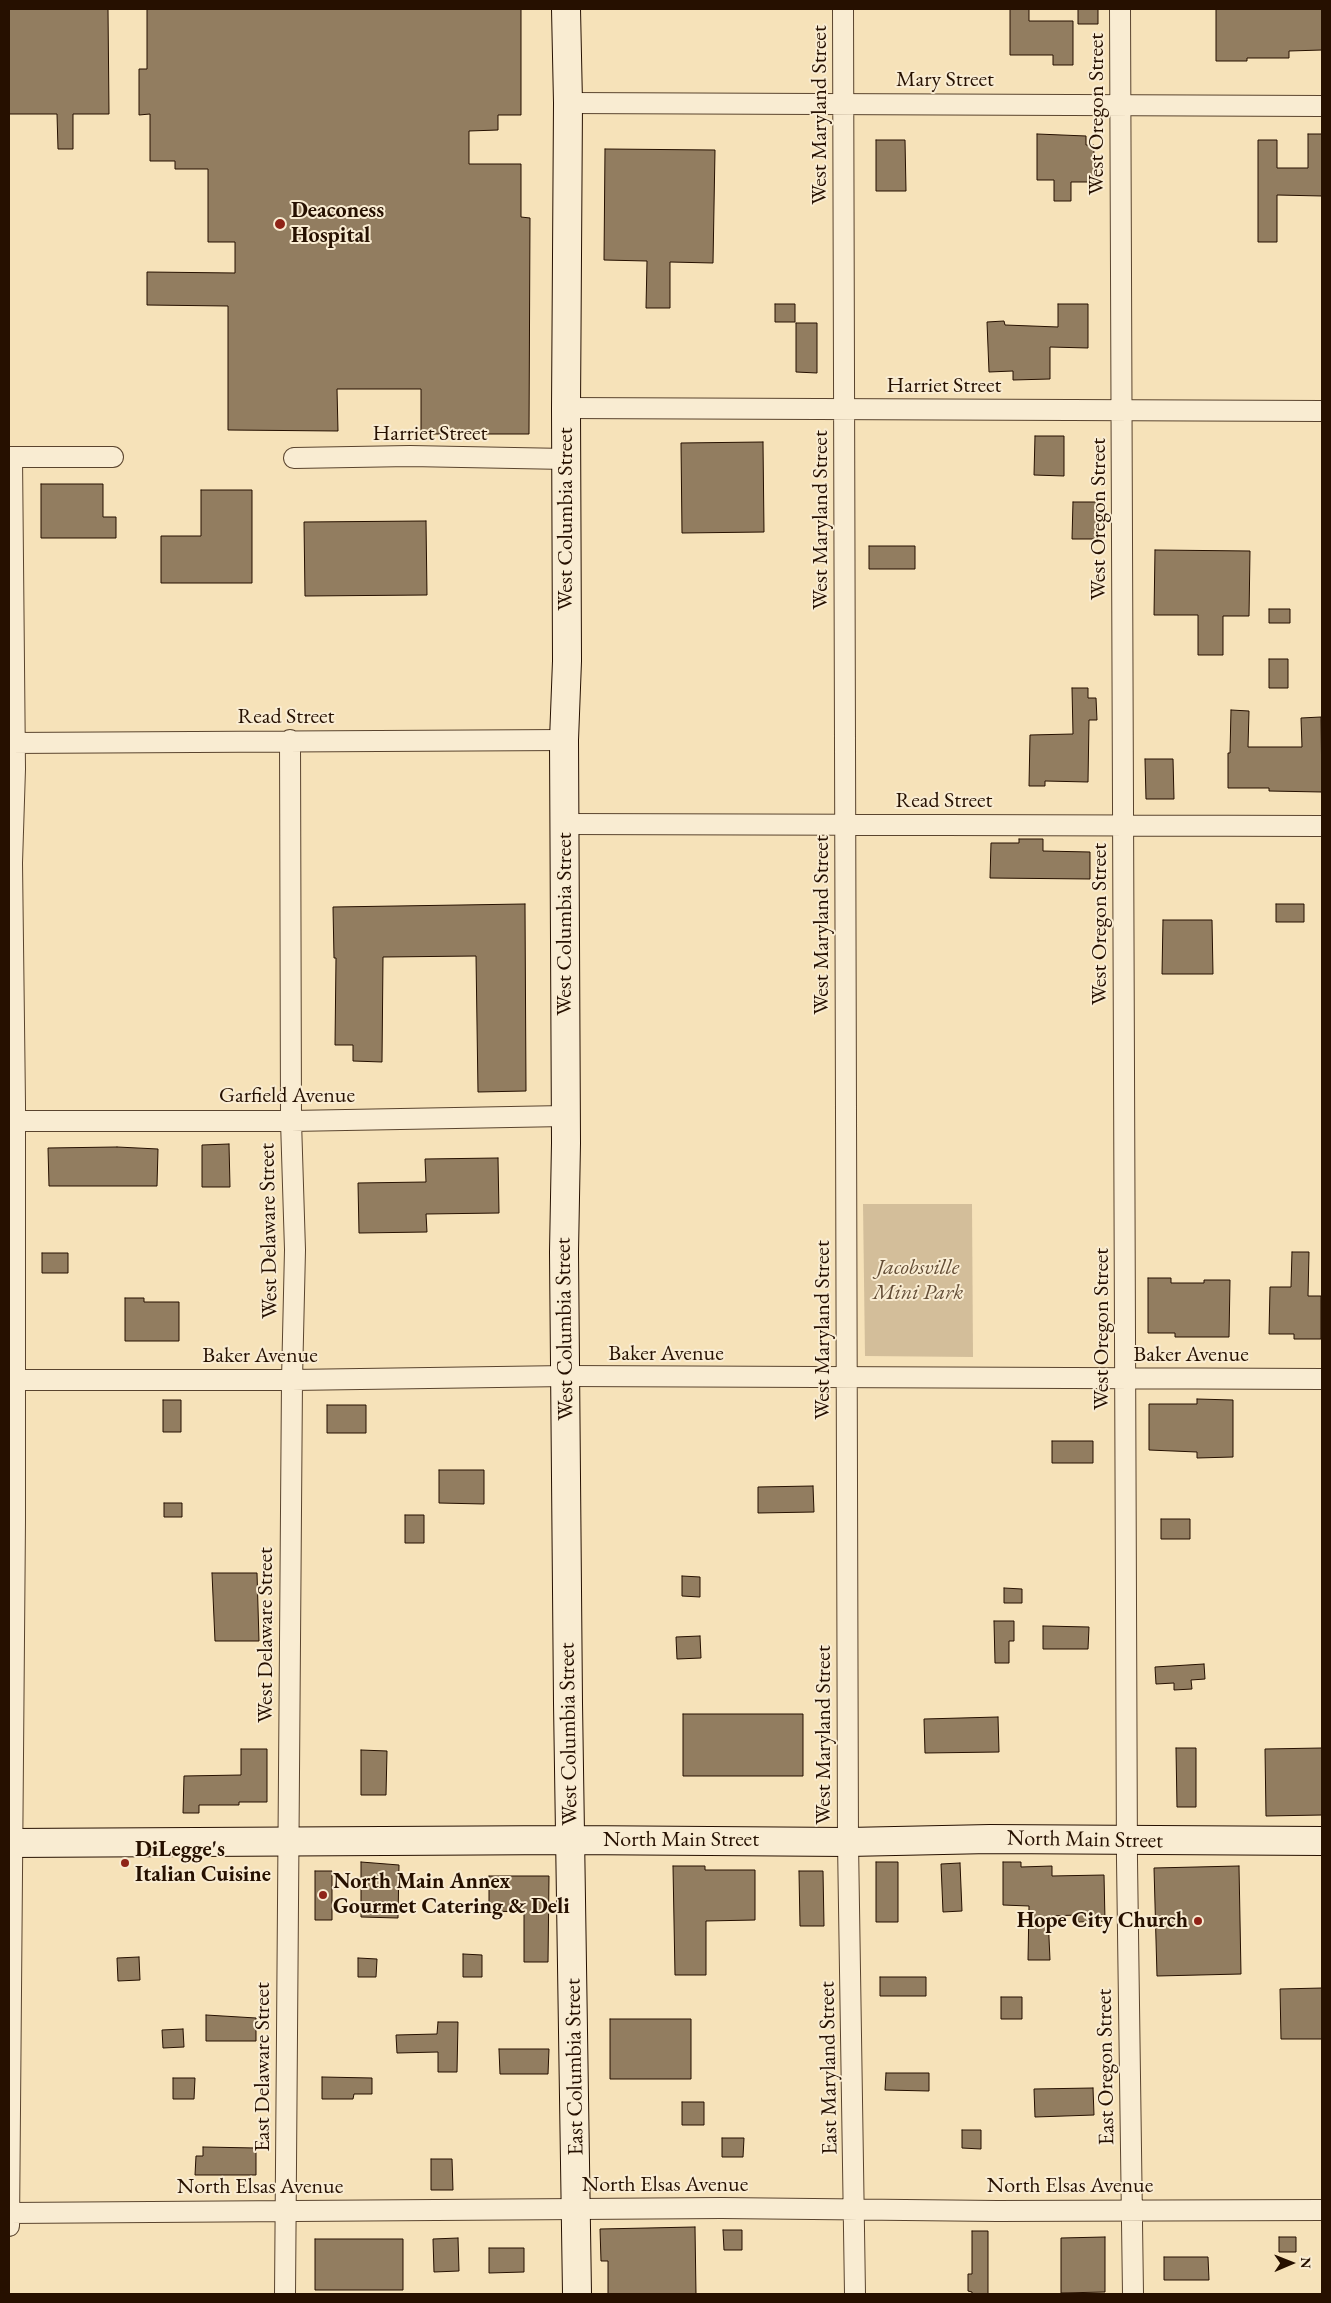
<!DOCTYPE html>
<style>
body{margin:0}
#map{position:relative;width:1331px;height:2303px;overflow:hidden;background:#f6e2b9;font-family:"EB Garamond",serif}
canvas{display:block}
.frame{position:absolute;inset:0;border:10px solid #261000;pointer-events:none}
.north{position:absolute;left:1266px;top:2238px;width:50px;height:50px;-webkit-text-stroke:4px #f9ecd2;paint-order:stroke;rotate:89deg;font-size:14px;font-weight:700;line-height:20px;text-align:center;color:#261000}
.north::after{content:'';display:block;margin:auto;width:18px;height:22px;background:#261000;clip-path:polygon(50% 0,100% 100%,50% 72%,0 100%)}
</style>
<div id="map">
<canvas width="1331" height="2303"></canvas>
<div class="frame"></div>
<div class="north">N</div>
</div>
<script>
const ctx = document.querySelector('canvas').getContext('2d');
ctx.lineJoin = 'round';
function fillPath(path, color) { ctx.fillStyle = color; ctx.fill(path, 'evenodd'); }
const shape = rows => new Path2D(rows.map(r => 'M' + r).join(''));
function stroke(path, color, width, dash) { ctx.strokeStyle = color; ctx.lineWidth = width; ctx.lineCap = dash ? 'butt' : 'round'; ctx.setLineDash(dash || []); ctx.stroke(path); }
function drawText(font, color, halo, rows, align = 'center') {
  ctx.font = font + ' "EB Garamond",serif'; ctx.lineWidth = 4; ctx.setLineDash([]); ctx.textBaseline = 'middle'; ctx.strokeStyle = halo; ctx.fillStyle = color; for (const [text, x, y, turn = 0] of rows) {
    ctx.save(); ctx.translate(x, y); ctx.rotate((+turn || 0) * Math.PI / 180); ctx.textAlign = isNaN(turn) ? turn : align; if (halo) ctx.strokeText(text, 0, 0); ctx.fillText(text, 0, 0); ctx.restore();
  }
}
fillPath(shape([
 [863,1204,972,1204,973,1357,865,1356]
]), '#d3be9a');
const building = shape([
 [9,9,108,9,109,114,73,114,73,149,58,149,57,114,9,114,9,9],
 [147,9,521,9,521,115,498,115,498,130,469,131,469,164,521,164,521,217,530,218,529,434,421,434,421,389,337,389,338,431,228,430,228,306,147,305,147,272,235,273,235,242,208,242,208,169,175,169,175,161,150,161,150,114,139,115,139,69,147,69,147,9],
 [1010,9,1029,9,1029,21,1073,21,1073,65,1053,65,1053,55,1010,55,1010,9],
 [1078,9,1098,9,1098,24,1078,24,1078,9],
 [1216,9,1322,9,1322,50,1289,51,1289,58,1247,58,1247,61,1216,61,1216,9],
 [1037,134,1086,136,1086,145,1094,145,1094,182,1071,182,1071,201,1054,201,1054,180,1037,180,1037,134],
 [1308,134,1322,134,1322,196,1277,195,1277,242,1258,242,1258,140,1277,140,1277,168,1308,168,1308,134],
 [876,140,905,140,906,191,876,191,876,140],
 [605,149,715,150,713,263,670,262,670,308,646,308,647,261,604,260,605,149],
 [775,304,795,304,795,322,775,322,775,304],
 [1058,304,1088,304,1088,348,1050,347,1050,379,1013,380,1013,371,989,372,987,322,1004,321,1005,325,1058,327,1058,304],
 [796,323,817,323,817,373,796,372,796,323],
 [1035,436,1064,436,1064,476,1034,475,1035,436],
 [763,442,764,532,682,533,681,443,763,442],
 [41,484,103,484,103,517,116,517,116,538,41,538,41,484],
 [201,490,252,490,252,583,161,583,161,536,201,536,201,490],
 [1073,502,1096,502,1096,539,1072,539,1073,502],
 [426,521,427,595,305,596,304,522,426,521],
 [869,546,915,546,915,569,869,569,869,546],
 [1155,550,1250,551,1249,616,1223,616,1223,655,1198,655,1198,615,1154,615,1155,550],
 [1269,609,1290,609,1290,623,1269,623,1269,609],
 [1269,659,1288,659,1288,688,1269,688,1269,659],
 [1072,688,1088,688,1088,698,1096,698,1097,720,1089,720,1088,782,1045,781,1045,786,1029,786,1030,735,1073,734,1072,688],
 [1231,710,1249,711,1248,747,1302,747,1301,718,1321,717,1322,792,1269,791,1269,788,1228,788,1228,753,1230,753,1231,710],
 [1145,759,1173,759,1174,799,1146,799,1145,759],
 [1019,839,1043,839,1043,851,1090,852,1090,879,990,878,991,843,1019,843,1019,839],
 [525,904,526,1091,478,1092,476,956,383,957,382,1062,353,1061,353,1045,335,1045,336,958,334,958,333,907,525,904],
 [1276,904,1304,904,1304,922,1276,922,1276,904],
 [1163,920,1212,920,1213,974,1162,974,1163,920],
 [229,1144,230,1187,202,1187,202,1145,229,1144],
 [117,1147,158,1149,157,1186,49,1186,48,1148,117,1147],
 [498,1158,499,1213,426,1214,427,1232,359,1233,358,1183,426,1182,425,1159,498,1158],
 [1292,1252,1309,1252,1308,1296,1321,1296,1321,1339,1294,1339,1294,1334,1269,1334,1270,1287,1291,1287,1292,1252],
 [42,1253,68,1253,68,1273,42,1273,42,1253],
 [1148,1278,1171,1278,1171,1283,1204,1283,1204,1280,1230,1280,1229,1337,1175,1337,1175,1333,1148,1333,1148,1278],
 [125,1298,144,1298,144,1302,179,1302,179,1341,125,1341,125,1298],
 [1197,1399,1233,1400,1233,1457,1197,1458,1197,1452,1149,1450,1149,1404,1197,1404,1197,1399],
 [163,1400,181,1400,181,1432,163,1432,163,1400],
 [327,1405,366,1405,366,1433,327,1433,327,1405],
 [1052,1441,1093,1441,1093,1463,1052,1463,1052,1441],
 [439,1470,484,1470,484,1504,439,1503,439,1470],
 [813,1486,814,1512,758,1513,758,1487,813,1486],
 [164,1503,182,1503,182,1517,164,1517,164,1503],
 [405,1515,424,1515,424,1543,405,1543,405,1515],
 [1161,1519,1190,1519,1190,1539,1161,1539,1161,1519],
 [212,1573,257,1573,259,1641,215,1641,212,1573],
 [682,1576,700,1577,700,1597,682,1596,682,1576],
 [1004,1588,1022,1589,1022,1603,1004,1603,1004,1588],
 [994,1621,1014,1621,1014,1641,1009,1641,1009,1663,995,1663,994,1621],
 [1043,1626,1089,1627,1088,1649,1043,1649,1043,1626],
 [700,1636,701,1658,677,1659,676,1637,700,1636],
 [1204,1664,1205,1679,1191,1680,1192,1689,1174,1690,1174,1683,1156,1684,1155,1667,1204,1664],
 [683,1714,803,1714,803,1776,683,1776,683,1714],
 [998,1717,999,1752,925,1753,924,1719,998,1717],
 [1176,1748,1196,1748,1196,1807,1177,1807,1176,1748],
 [1322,1748,1322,1815,1266,1816,1265,1749,1322,1748],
 [241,1749,267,1749,267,1802,239,1802,239,1805,199,1805,199,1813,183,1813,184,1776,241,1775,241,1749],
 [361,1750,387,1751,386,1795,361,1795,361,1750],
 [361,1862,399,1865,398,1918,361,1917,361,1862],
 [876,1862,898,1862,898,1922,876,1922,876,1862],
 [1003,1862,1021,1862,1021,1867,1052,1866,1052,1876,1104,1875,1105,1921,1078,1922,1078,1915,1048,1916,1050,1960,1028,1960,1029,1906,1003,1905,1003,1862],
 [960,1863,962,1911,943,1912,941,1864,960,1863],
 [673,1866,705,1866,705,1870,755,1870,755,1920,706,1921,706,1975,675,1975,673,1866],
 [1239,1866,1241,1974,1157,1976,1154,1868,1239,1866],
 [315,1871,332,1871,332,1920,315,1920,315,1871],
 [799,1871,823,1871,824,1926,800,1926,799,1871],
 [489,1876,549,1876,548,1962,524,1962,524,1912,489,1911,489,1876],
 [463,1954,482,1955,482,1977,463,1977,463,1954],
 [139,1957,140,1980,118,1981,117,1958,139,1957],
 [358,1958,377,1959,376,1977,358,1977,358,1958],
 [880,1977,926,1977,926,1996,880,1996,880,1977],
 [1322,1988,1322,2039,1281,2039,1280,1989,1322,1988],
 [1001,1997,1022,1997,1022,2019,1001,2019,1001,1997],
 [206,2015,256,2018,256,2041,206,2041,206,2015],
 [610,2019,691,2019,691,2079,610,2079,610,2019],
 [438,2022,458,2022,457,2072,438,2072,438,2052,397,2053,396,2035,437,2034,438,2022],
 [183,2029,184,2047,163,2048,162,2030,183,2029],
 [499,2049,549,2049,548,2074,500,2074,499,2049],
 [886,2073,929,2073,929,2091,885,2090,886,2073],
 [322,2077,372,2078,372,2094,354,2094,353,2099,322,2099,322,2077],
 [173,2078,195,2078,194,2099,173,2099,173,2078],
 [1093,2088,1094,2115,1035,2117,1034,2089,1093,2088],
 [682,2102,704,2102,704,2125,682,2125,682,2102],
 [962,2130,981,2130,981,2149,962,2148,962,2130],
 [722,2138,744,2138,743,2157,722,2157,722,2138],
 [203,2147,256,2148,256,2175,195,2175,196,2156,203,2156,203,2147],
 [431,2159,452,2159,453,2190,431,2190,431,2159],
 [695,2227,696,2294,608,2294,608,2261,601,2261,600,2229,695,2227],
 [723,2230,742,2230,742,2250,724,2250,723,2230],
 [972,2231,988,2231,988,2294,972,2294,972,2292,968,2291,968,2274,972,2274,972,2231],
 [1105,2237,1105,2292,1061,2293,1061,2238,1105,2237],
 [1279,2237,1296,2237,1296,2252,1279,2252,1279,2237],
 [458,2238,459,2271,434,2272,433,2239,458,2238],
 [315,2239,403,2239,403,2290,315,2290,315,2239],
 [489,2248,524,2248,524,2272,489,2273,489,2248],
 [1164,2257,1208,2257,1209,2280,1164,2280,1164,2257]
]);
fillPath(building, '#927d60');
stroke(building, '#261000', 1);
const street = shape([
 [843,9,848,1842,855,2294],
 [1120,9,1127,1860,1133,2294],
 [568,103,1322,106],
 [566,408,1322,411],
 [9,457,113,457],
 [294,458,410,456,566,459],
 [9,743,564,740],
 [565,824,1322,826],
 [9,1121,291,1121,565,1116],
 [9,1380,292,1380,566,1376,1322,1379],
 [9,2213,721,2208,997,2211,1322,2210],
 [9,2226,15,1520,15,1104,12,863,15,769,12,457],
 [285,2294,292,1380,295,1250,291,1121,290,740]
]);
const secondary = shape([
 [566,9,568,103,566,408,567,661,564,740,566,1143,564,1252,568,1703,577,2294],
 [9,1843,571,1840,848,1842,990,1839,1322,1841]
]);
stroke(street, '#5a442e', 22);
stroke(secondary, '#261000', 30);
stroke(street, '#f9ecd2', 20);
stroke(secondary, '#f9ecd2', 28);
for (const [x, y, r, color] of [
 [280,224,6,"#8f2418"],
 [125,1863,5,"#8f2418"],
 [323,1895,5,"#8f2418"],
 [1198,1921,5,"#8f2418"]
]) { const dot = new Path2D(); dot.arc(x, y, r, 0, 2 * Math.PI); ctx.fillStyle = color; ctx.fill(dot); stroke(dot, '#f9ecd2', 2); }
drawText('22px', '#261000', '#f9ecd2', [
 ["Mary Street",945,80],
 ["West Oregon Street",1097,114,-90],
 ["West Maryland Street",820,115,-90],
 ["Harriet Street",944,386],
 ["Harriet Street",430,434],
 ["West Columbia Street",566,519,-90],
 ["West Oregon Street",1099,519,-90],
 ["West Maryland Street",821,520,-90],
 ["Read Street",286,717],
 ["Read Street",944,801],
 ["West Columbia Street",565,924,-90],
 ["West Oregon Street",1100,924,-90],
 ["West Maryland Street",822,925,-90],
 ["Garfield Avenue",287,1096],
 ["West Delaware Street",269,1231,-91],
 ["West Columbia Street",565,1329,-91],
 ["West Oregon Street",1102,1329,-90],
 ["West Maryland Street",823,1330,-90],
 ["Baker Avenue",666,1354],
 ["Baker Avenue",1191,1355],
 ["Baker Avenue",260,1356],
 ["West Delaware Street",266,1635,-90],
 ["West Columbia Street",569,1734,-91],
 ["West Maryland Street",824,1735,-90],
 ["North Main Street",681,1840],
 ["North Main Street",1085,1840,1],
 ["East Delaware Street",263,2067,-90],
 ["East Columbia Street",575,2067,-91],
 ["East Oregon Street",1106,2067,-91],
 ["East Maryland Street",829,2068,-91],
 ["North Elsas Avenue",665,2185],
 ["North Elsas Avenue",1070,2186],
 ["North Elsas Avenue",260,2187]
]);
drawText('bold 22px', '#261000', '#f9ecd2', [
 ["Deaconess",291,211],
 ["Hospital",291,236],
 ["DiLegge's",135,1850],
 ["Italian Cuisine",135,1875],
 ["North Main Annex",333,1882],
 ["Gourmet Catering & Deli",333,1907],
 ["Hope City Church",1188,1921,"right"]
], 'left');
drawText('italic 22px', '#634d36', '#f9ecd2', [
 ["Jacobsville",918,1268],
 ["Mini Park",918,1293]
]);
</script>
